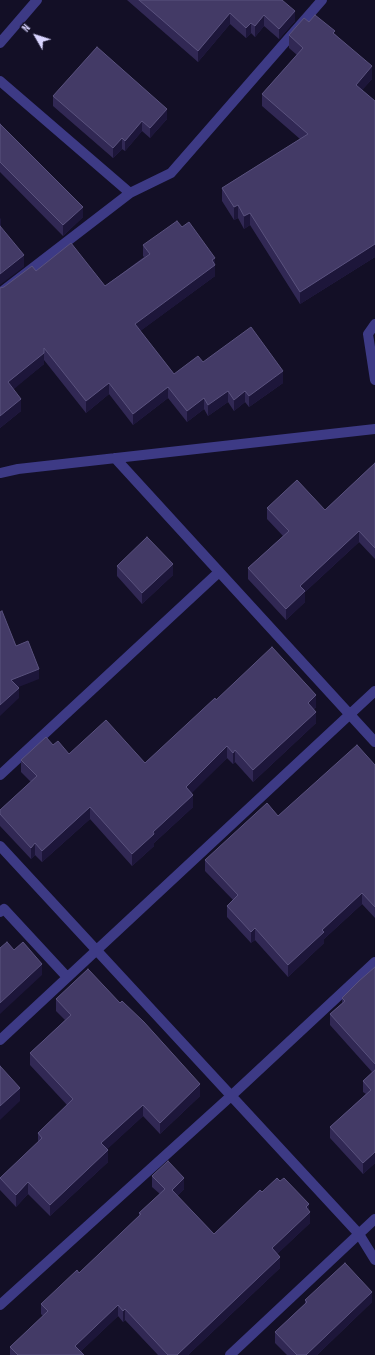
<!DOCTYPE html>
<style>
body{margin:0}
#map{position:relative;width:375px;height:1355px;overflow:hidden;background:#130f26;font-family:"Sofia Sans Condensed",sans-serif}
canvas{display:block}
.north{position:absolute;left:16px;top:16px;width:40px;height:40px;-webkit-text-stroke:3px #130f26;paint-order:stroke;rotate:309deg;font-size:11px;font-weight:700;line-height:16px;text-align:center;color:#d9d4ff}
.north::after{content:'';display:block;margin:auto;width:14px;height:18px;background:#d9d4ff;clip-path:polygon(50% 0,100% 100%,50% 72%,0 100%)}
</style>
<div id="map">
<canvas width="375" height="1355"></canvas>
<div class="north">N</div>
</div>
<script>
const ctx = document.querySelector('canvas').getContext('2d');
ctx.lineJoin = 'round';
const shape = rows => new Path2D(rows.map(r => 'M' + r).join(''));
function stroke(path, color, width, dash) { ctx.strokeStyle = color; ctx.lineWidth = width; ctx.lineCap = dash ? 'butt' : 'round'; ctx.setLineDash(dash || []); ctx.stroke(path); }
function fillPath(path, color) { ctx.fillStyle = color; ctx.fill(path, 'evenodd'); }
stroke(shape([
 [0,43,37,0],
 [0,81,130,193],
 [0,293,130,193,171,173,322,0],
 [375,324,368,334,375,380],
 [115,458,375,742],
 [0,473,18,469,375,429],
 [0,775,219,572],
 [0,846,359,1234,375,1260],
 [0,912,4,909,67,977],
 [0,1040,375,691],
 [0,1305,231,1096,375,962],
 [230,1355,375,1219]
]), '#3d3a85', 10);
fillPath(shape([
 [127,0,282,0,295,21,279,39,264,26,255,37,251,33,246,38,230,24,198,62],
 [309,22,335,34,372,79,362,90,375,101,375,257,300,304,250,225,244,229,238,218,234,220,222,201,222,188,300,139,262,106,262,94,297,55,289,48,289,35],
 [53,96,167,119,150,138,142,131,125,151,122,149,113,158,53,106],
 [0,124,83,217,63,236,0,172],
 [182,227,215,264,215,276,140,331,174,374,203,362,283,383,249,407,245,402,234,411,228,402,208,416,204,409,187,422,168,398,133,425,109,394,86,413,44,360,44,364,13,389,21,411,0,428,4,287,36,271,105,286,144,257,143,256,143,245],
 [375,463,375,559,359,542,305,592,305,602,286,620,248,579,248,568,283,536,267,519,267,508,325,510],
 [117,566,173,575,142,604,117,576],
 [216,700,316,707,314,709,316,723,253,782,235,762,233,764,227,758,191,793,193,807,154,843,154,846,132,866,90,819,42,862,35,855,31,859,0,826,0,810,31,782,21,772,21,760,53,745,69,754,145,763],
 [375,765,375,918,362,904,324,939,324,943,288,977,255,940,251,943,227,917,227,906,233,900,205,871,205,860,278,816],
 [375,967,375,1163,363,1174,330,1138,330,1127,366,1094,363,1092,363,1081,372,1072,330,1025,330,1014,342,1003,342,998],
 [56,999,200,1096,160,1134,143,1116,107,1149,108,1162,50,1216,28,1194,16,1207,0,1190,0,1178,38,1142,38,1133,67,1105,30,1065,30,1053,65,1020,56,1011],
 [152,1176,184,1189,177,1196,214,1234,262,1192,309,1211,310,1223,277,1254,280,1268,188,1355,158,1355,125,1320,123,1322,118,1316,81,1351,84,1355,10,1355,10,1347,43,1316,41,1314,41,1304,79,1273,139,1216,139,1213,160,1194,152,1187],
 [305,1300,372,1302,317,1355,287,1355,275,1343,275,1332,305,1304]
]), '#312854');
fillPath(shape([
 [295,11,295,21,279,39,279,29],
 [230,13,230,24,198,62,198,51],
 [264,15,264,26,255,37,255,26],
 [251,23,251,33,246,38,246,28],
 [372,66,372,79,356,97,356,85],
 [167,109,167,119,150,138,150,128],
 [142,121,142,131,125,151,125,141],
 [122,138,122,149,113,158,113,148],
 [238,205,238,218,234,220,234,207],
 [83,207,83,217,63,236,63,225],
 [250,213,250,225,244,229,244,216],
 [1,218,1,230,0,230,0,219],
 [375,244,375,257,300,304,300,292],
 [24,255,24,267,0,285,0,274],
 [215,258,215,276,135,335,135,324],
 [44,353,44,364,8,394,8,382],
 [283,371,283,383,249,407,249,396],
 [109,383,109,394,86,413,86,401],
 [168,387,168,398,133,425,133,414],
 [228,391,228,402,208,416,208,405],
 [245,391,245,402,234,411,234,400],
 [204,398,204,409,187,422,187,411],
 [21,399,21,411,0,428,0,416],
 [359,531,359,542,305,592,305,602,286,620,286,609,300,586],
 [173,564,173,575,142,604,142,593],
 [39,669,39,679,11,690,11,680],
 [19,688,19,698,0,716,0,705],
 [316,695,316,707,308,714,308,703],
 [316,712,316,723,253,782,253,770],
 [227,746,227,758,186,799,186,787],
 [235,750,235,762,233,764,233,753],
 [193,795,193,807,154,843,154,846,132,866,132,854,153,832],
 [90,807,90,819,42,862,42,851],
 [35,843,35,855,31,859,31,848],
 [362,893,362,904,324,939,324,943,288,977,288,965,322,930],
 [255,928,255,940,251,943,251,932],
 [42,964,42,975,0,1014,0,1003],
 [200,1084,200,1096,160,1134,160,1123],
 [20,1088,20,1101,0,1120,0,1106],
 [143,1105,143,1116,101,1155,101,1143],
 [108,1150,108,1162,50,1216,50,1205],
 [375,1152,375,1163,363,1174,363,1163],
 [184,1178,184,1189,172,1201,172,1190],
 [28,1182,28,1194,16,1207,16,1195],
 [309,1204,309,1213,310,1212,310,1223,272,1259,272,1248],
 [280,1257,280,1268,188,1355,177,1355],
 [372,1292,372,1302,317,1355,306,1355],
 [118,1305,118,1316,77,1355,75,1346],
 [125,1309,125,1320,123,1322,123,1311]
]), '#1d163a');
const building = shape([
 [139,0,282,0,295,11,279,29,264,15,255,26,251,23,246,28,230,13,198,51,139,0],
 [315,15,335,31,333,33,372,66,356,85,375,101,375,244,300,292,250,213,244,216,238,205,234,207,222,188,308,134,262,94,303,48,289,35,304,18,309,22,315,15],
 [97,47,167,109,150,128,142,121,125,141,122,138,113,148,53,96,97,47],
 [0,124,83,207,63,225,0,162,0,124],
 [177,221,182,227,189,222,215,258,212,260,215,265,135,324,174,374,198,356,203,362,251,327,283,371,249,396,245,391,234,400,228,391,208,405,204,398,187,411,168,387,133,414,109,383,86,401,44,348,44,353,8,382,21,399,0,416,0,288,4,287,32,266,36,271,71,243,105,286,150,254,143,245,177,221],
 [0,226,24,255,0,274,0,226],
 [375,463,375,548,359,531,300,586,305,591,286,609,248,568,289,531,267,508,297,480,325,510,375,463],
 [147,537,173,564,142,593,117,566,147,537],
 [2,611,16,646,28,641,39,669,11,680,19,688,0,705,0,612,2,611],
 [272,647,316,695,308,703,316,712,253,770,235,750,233,753,227,746,186,787,193,795,153,832,154,834,132,854,90,807,42,851,35,843,31,848,0,814,0,810,37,776,21,760,46,737,53,745,58,741,69,754,106,720,145,763,215,698,216,700,272,647],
 [357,745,375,765,375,907,362,893,322,930,324,932,288,965,255,928,251,932,227,906,238,895,205,860,267,803,278,816,357,745],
 [7,942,14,950,23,942,42,964,0,1003,0,948,7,942],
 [375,967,375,1064,330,1014,345,1001,342,998,359,981,375,967],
 [88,969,120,1003,122,1001,144,1022,200,1084,160,1123,143,1105,101,1143,108,1150,50,1205,28,1182,16,1195,0,1178,42,1138,38,1133,73,1099,30,1053,71,1015,56,999,88,969],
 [0,1066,20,1088,0,1106,0,1066],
 [375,1070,375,1152,363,1163,330,1127,371,1090,363,1081,375,1070],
 [168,1161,184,1178,172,1190,214,1234,260,1190,262,1192,277,1178,280,1181,284,1178,309,1204,306,1207,310,1212,272,1248,280,1257,177,1355,168,1355,125,1309,123,1311,118,1305,75,1346,84,1355,18,1355,10,1347,48,1311,41,1304,77,1270,79,1273,141,1214,139,1213,165,1189,152,1176,168,1161],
 [345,1263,372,1292,306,1355,297,1355,275,1332,307,1302,305,1300,345,1263]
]);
fillPath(building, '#433a66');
stroke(building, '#5a527e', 1);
</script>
